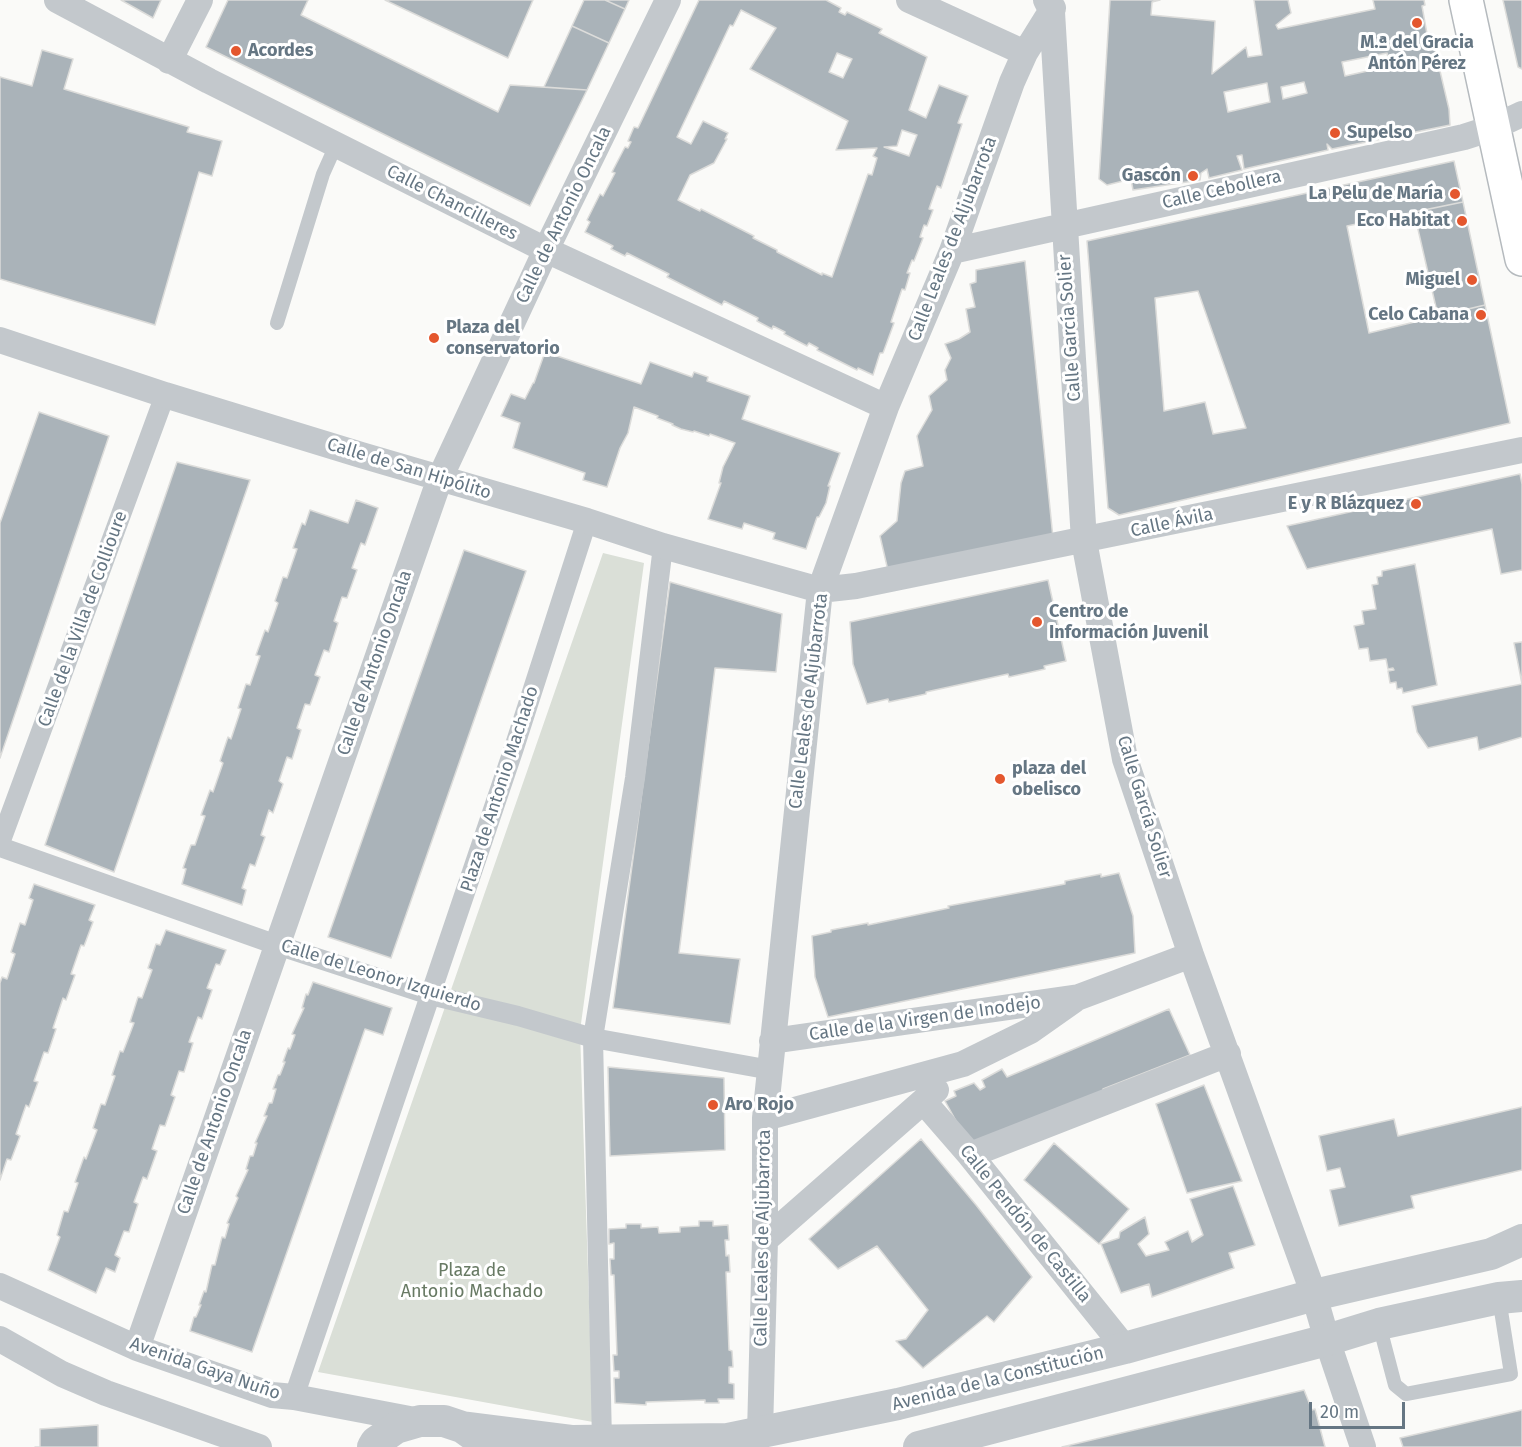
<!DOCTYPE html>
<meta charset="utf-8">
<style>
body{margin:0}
#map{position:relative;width:1522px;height:1447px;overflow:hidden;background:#fafaf8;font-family:"Fira Sans",sans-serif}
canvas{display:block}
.scale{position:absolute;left:1309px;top:1402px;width:96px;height:27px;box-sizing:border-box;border:3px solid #657683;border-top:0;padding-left:8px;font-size:18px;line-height:21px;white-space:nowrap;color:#657683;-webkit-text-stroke:4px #fff;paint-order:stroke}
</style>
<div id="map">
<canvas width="1522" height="1447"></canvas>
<div class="scale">20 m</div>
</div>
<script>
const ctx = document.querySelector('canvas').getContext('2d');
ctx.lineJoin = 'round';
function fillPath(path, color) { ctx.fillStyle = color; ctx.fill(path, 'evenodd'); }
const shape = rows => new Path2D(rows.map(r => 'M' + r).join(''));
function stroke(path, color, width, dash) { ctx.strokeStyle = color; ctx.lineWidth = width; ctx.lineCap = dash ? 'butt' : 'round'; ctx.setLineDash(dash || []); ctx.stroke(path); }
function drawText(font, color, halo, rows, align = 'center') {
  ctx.font = font + ' "Fira Sans",sans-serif'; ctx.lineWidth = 6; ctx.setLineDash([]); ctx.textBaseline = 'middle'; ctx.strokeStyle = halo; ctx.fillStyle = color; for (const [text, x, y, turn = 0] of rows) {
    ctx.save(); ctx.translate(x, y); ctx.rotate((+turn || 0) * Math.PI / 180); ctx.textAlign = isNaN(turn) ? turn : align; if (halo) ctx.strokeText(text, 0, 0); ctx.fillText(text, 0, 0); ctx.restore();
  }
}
fillPath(shape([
 [603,553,644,563,580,1031,593,1422,318,1372]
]), '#dadfd7');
const building = shape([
 [121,0,161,0,153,18,121,0],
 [228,0,308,0,301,15,498,112,510,85,587,90,530,206,206,47,228,0],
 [385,0,533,0,508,58,385,0],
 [584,0,605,0,625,9,609,43,572,26,584,0],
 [605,0,629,0,625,9,605,0],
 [699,0,826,0,841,8,839,12,845,15,847,12,882,29,879,33,927,57,909,110,926,118,939,85,968,96,958,123,962,124,941,188,937,186,929,209,933,210,927,226,924,225,920,237,923,238,914,261,912,260,907,273,910,273,905,290,902,289,891,322,894,323,883,353,880,353,873,375,858,368,857,370,817,350,818,348,809,343,807,346,784,334,785,332,773,326,772,329,757,321,758,318,724,301,722,305,667,277,669,274,627,253,625,256,611,249,613,246,585,232,590,222,587,220,600,194,603,196,615,173,612,172,625,147,628,148,631,142,628,141,634,127,638,128,699,0],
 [741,10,776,28,750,69,848,121,836,150,877,148,873,156,877,158,872,175,868,174,832,277,822,273,822,275,777,252,777,250,753,238,754,236,701,209,700,211,678,200,690,175,714,163,727,139,725,139,728,133,703,121,691,144,677,137,730,25,733,26,741,10],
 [837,53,852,59,843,78,829,72,837,53],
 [902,130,917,135,909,156,884,147,897,146,902,130],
 [1110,0,1160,0,1152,2,1151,15,1215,21,1212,74,1246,47,1248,57,1262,55,1254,0,1288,0,1291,13,1276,25,1278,29,1375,9,1373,0,1424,0,1425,5,1422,6,1427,34,1431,33,1449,109,1450,125,1332,149,1327,144,1328,150,1244,169,1242,155,1237,156,1242,170,1209,178,1207,169,1201,173,1200,180,1133,190,1131,179,1107,185,1099,179,1110,0],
 [1387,53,1390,66,1345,76,1342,62,1387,53],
 [1304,82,1307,93,1283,99,1281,87,1304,82],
 [1267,83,1270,102,1228,112,1224,92,1267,83],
 [1503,0,1522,0,1522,69,1518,67,1503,0],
 [572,26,609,43,587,90,544,87,572,26],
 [42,50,73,59,64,89,189,127,187,132,222,141,212,176,199,172,155,325,0,279,0,77,32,86,42,50],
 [1454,161,1463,202,1347,226,1369,333,1485,305,1510,423,1119,515,1108,508,1087,241,1454,161],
 [1198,291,1246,428,1213,434,1205,402,1164,411,1155,298,1198,291],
 [1463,202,1485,305,1438,316,1414,212,1463,202],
 [1025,261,1053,538,889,575,880,536,897,521,901,483,905,471,923,466,917,436,932,410,929,396,947,380,945,370,951,358,945,344,959,339,970,332,966,309,975,307,970,284,976,282,976,270,1025,261],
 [545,352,641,384,650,362,692,377,694,372,708,377,707,381,750,396,742,419,840,453,828,486,830,486,826,503,819,517,817,517,806,549,773,539,775,533,744,523,742,529,708,519,721,483,719,483,723,467,735,443,710,434,709,436,694,431,693,432,681,429,672,425,673,424,657,418,658,416,634,407,628,433,620,448,607,487,583,480,585,473,513,448,520,423,501,416,511,394,525,399,533,383,534,383,545,352],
 [39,412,109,436,0,758,0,523,39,412],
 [177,462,250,480,114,872,45,845,177,462],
 [1520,474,1522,484,1522,570,1501,574,1492,529,1307,569,1287,526,1520,474],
 [356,500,378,508,365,545,361,543,352,568,357,570,347,598,342,597,334,621,338,623,329,652,324,650,315,675,320,677,310,705,305,704,297,728,301,730,292,759,287,757,279,781,283,784,273,813,269,810,261,835,265,837,255,866,250,864,242,888,246,890,242,905,182,884,186,869,183,868,191,845,195,845,205,816,201,815,210,790,213,792,223,763,220,761,228,737,231,739,241,709,238,708,246,684,250,685,260,656,256,655,265,630,268,632,278,603,275,601,283,577,287,578,297,549,293,548,302,523,305,525,310,510,348,523,356,500],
 [464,550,526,571,391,958,328,937,464,550],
 [1415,564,1437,685,1403,693,1402,688,1397,689,1396,682,1390,683,1388,671,1394,670,1393,668,1388,669,1386,659,1370,661,1368,648,1359,649,1354,626,1364,624,1362,611,1376,609,1372,585,1378,584,1377,577,1382,576,1382,571,1415,564],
 [1048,580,1066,661,1044,666,1045,669,1009,677,1008,674,926,692,926,694,889,702,888,699,867,704,853,664,850,622,1048,580],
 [670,582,782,614,776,672,715,668,679,953,740,959,730,1024,613,1008,670,582],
 [1522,642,1522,737,1479,750,1477,737,1428,748,1417,732,1412,706,1522,684,1514,643,1522,642],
 [1119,873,1133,916,1135,953,828,1017,815,977,812,936,831,932,831,930,868,923,868,925,949,908,948,906,1065,884,1065,881,1101,874,1101,877,1119,873],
 [34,884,95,905,89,920,93,922,84,946,81,945,71,974,75,975,66,1000,63,998,53,1028,56,1029,48,1053,44,1052,34,1081,38,1082,29,1107,26,1105,16,1134,20,1136,11,1160,7,1159,0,1180,0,983,2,977,7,979,15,954,11,952,20,923,25,925,33,900,29,898,34,884],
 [166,930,226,950,220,965,216,964,207,988,212,990,202,1019,198,1017,189,1042,193,1043,184,1072,179,1071,171,1095,175,1097,165,1126,160,1125,152,1149,157,1151,147,1179,143,1177,134,1202,138,1204,129,1232,124,1231,115,1255,120,1258,115,1272,106,1268,96,1293,48,1270,60,1237,57,1235,64,1211,68,1212,78,1183,75,1182,84,1157,86,1159,97,1130,93,1128,101,1104,105,1105,115,1076,112,1075,120,1051,123,1052,134,1023,130,1022,138,997,142,998,152,970,148,968,156,944,160,945,166,930],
 [313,982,392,1008,383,1035,365,1029,252,1352,190,1331,194,1317,196,1317,201,1305,199,1305,204,1291,206,1292,212,1265,215,1265,222,1237,225,1238,229,1224,227,1223,238,1198,236,1196,248,1170,246,1169,250,1156,253,1156,257,1143,255,1143,267,1116,264,1116,269,1103,272,1103,276,1089,273,1089,278,1075,280,1075,285,1062,283,1062,288,1048,290,1049,295,1035,292,1034,304,1008,302,1008,306,994,308,995,313,982],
 [1169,1009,1190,1055,1103,1089,1101,1103,971,1148,945,1101,956,1096,954,1091,974,1083,980,1090,985,1087,982,1080,1002,1069,1007,1077,1169,1009],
 [608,1067,724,1078,725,1150,610,1156,608,1067],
 [1204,1085,1242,1181,1187,1193,1156,1104,1204,1085],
 [1522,1107,1522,1170,1411,1196,1414,1208,1339,1226,1330,1190,1345,1187,1340,1168,1327,1171,1319,1136,1394,1119,1398,1136,1522,1107],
 [921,1139,976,1205,1032,1277,994,1322,987,1316,923,1368,896,1341,906,1339,928,1310,877,1246,838,1269,809,1239,921,1139],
 [1054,1143,1129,1209,1099,1244,1024,1180,1054,1143],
 [1233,1186,1255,1245,1229,1253,1234,1268,1152,1297,1149,1284,1121,1293,1101,1244,1119,1238,1120,1232,1145,1217,1149,1234,1138,1244,1146,1256,1169,1250,1165,1242,1188,1231,1192,1242,1203,1235,1190,1199,1233,1186],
 [699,1221,713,1221,713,1226,728,1225,729,1240,725,1240,726,1256,729,1255,730,1272,726,1272,729,1350,732,1351,733,1367,729,1367,729,1383,734,1384,734,1399,718,1399,719,1403,705,1403,705,1400,646,1402,646,1405,615,1403,614,1378,619,1378,619,1371,614,1371,613,1355,617,1355,614,1275,611,1275,610,1259,614,1259,614,1243,609,1244,609,1229,626,1228,626,1224,641,1224,641,1228,658,1227,659,1233,680,1232,680,1227,699,1226,699,1221],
 [1304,1390,1312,1410,1315,1409,1325,1447,1062,1447,1304,1390],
 [1522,1410,1522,1447,1403,1447,1400,1438,1522,1410],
 [98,1425,98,1447,35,1447,40,1447,40,1429,98,1425]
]);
fillPath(building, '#aab3b9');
stroke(building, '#dcdcda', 1.5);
const primary = shape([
 [1466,0,1522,259]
]);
stroke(primary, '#b5babe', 36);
stroke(shape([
 [277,323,323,174,336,145],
 [1379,1324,1395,1385,1406,1394,1511,1374,1499,1298]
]), '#c3c8cc', 14);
stroke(shape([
 [0,843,165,395],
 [0,847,277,945,430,995,518,1016,593,1038,771,1070],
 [294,1397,514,748,587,521],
 [602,1441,593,1038,635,778,663,546]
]), '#c3c8cc', 20);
stroke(shape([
 [57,0,209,81,546,250,886,407],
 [909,0,1025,53],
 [1046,0,1052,12,1084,541,1125,759,1191,955,1314,1295,1327,1340,1363,1447],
 [169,61,200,0],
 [952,251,1464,137,1492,128,1522,114],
 [0,340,165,395,361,455,587,521,663,546,820,590,856,586,1522,450],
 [772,1041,1079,997,1191,955],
 [924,1102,970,1155,1125,1348],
 [765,1118,963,1064,1030,1031,1074,1000],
 [970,1155,1228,1054],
 [765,1240,936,1090],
 [0,1286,137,1348,272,1395,294,1397,420,1421],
 [0,1339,62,1374,106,1393,259,1447],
 [137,1348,440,478,546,250,668,0],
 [760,1433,765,1240,765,1118,820,590,886,407,952,251,1012,82,1025,53,1053,8]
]), '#c3c8cc', 26);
stroke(shape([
 [462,1427,573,1441,728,1439,898,1404,1125,1348,1314,1295,1491,1254,1522,1240],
 [373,1447,376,1442,396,1428,420,1421,444,1421,462,1427,479,1439],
 [919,1447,1327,1340,1379,1324,1499,1298,1522,1296]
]), '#c3c8cc', 32);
stroke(primary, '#fff', 33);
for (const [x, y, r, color] of [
 [1417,23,6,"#e4572e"],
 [236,51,6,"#e4572e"],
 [1335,133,6,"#e4572e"],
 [1193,176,6,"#e4572e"],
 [1455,194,6,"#e4572e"],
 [1462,221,6,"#e4572e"],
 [1472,280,6,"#e4572e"],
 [1481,315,6,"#e4572e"],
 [434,338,6,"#e4572e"],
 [1416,504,6,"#e4572e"],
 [1037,622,6,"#e4572e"],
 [1000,779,6,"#e4572e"],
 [713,1105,6,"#e4572e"]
]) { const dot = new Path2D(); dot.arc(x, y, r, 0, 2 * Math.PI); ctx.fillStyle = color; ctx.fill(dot); stroke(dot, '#fff', 2); }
drawText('bold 18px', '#657683', '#fff', [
 ["M.ª del Gracia",1417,43,"center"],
 ["Antón Pérez",1417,64,"center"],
 ["Acordes",248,51],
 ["Supelso",1347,133],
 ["Gascón",1181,176,"right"],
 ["La Pelu de María",1443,194,"right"],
 ["Eco Habitat",1450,221,"right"],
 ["Miguel",1460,280,"right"],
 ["Celo Cabana",1469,315,"right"],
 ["Plaza del",446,328],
 ["conservatorio",446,349],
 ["E y R Blázquez",1404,504,"right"],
 ["Centro de",1049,612],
 ["Información Juvenil",1049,633],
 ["plaza del",1012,769],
 ["obelisco",1012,790],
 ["Aro Rojo",725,1105]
], 'left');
drawText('18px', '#657683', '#fff', [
 ["Calle Cebollera",1222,190,-13],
 ["Calle Chancilleres",452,203,27],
 ["Calle de Antonio Oncala",564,215,-64],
 ["Calle Leales de Aljubarrota",953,239,-69],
 ["Calle García Solier",1070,328,-94],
 ["Calle de San Hipólito",409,469,17],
 ["Calle Ávila",1172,523,-12],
 ["Calle de la Villa de Collioure",83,619,-70],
 ["Calle de Antonio Oncala",375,663,-71],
 ["Calle Leales de Aljubarrota",809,701,-83],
 ["Plaza de Antonio Machado",500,789,-72],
 ["Calle García Solier",1144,807,73],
 ["Calle de Leonor Izquierdo",381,976,17],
 ["Calle de la Virgen de Inodejo",925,1019,-8],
 ["Calle de Antonio Oncala",215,1122,-71],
 ["Calle Pendón de Castilla",1025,1224,51],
 ["Calle Leales de Aljubarrota",763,1238,-89],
 ["Avenida Gaya Nuño",205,1369,19],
 ["Avenida de la Constitución",998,1379,-14]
]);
drawText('18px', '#687a64', '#fff', [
 ["Plaza de",472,1271],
 ["Antonio Machado",472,1292]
]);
</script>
